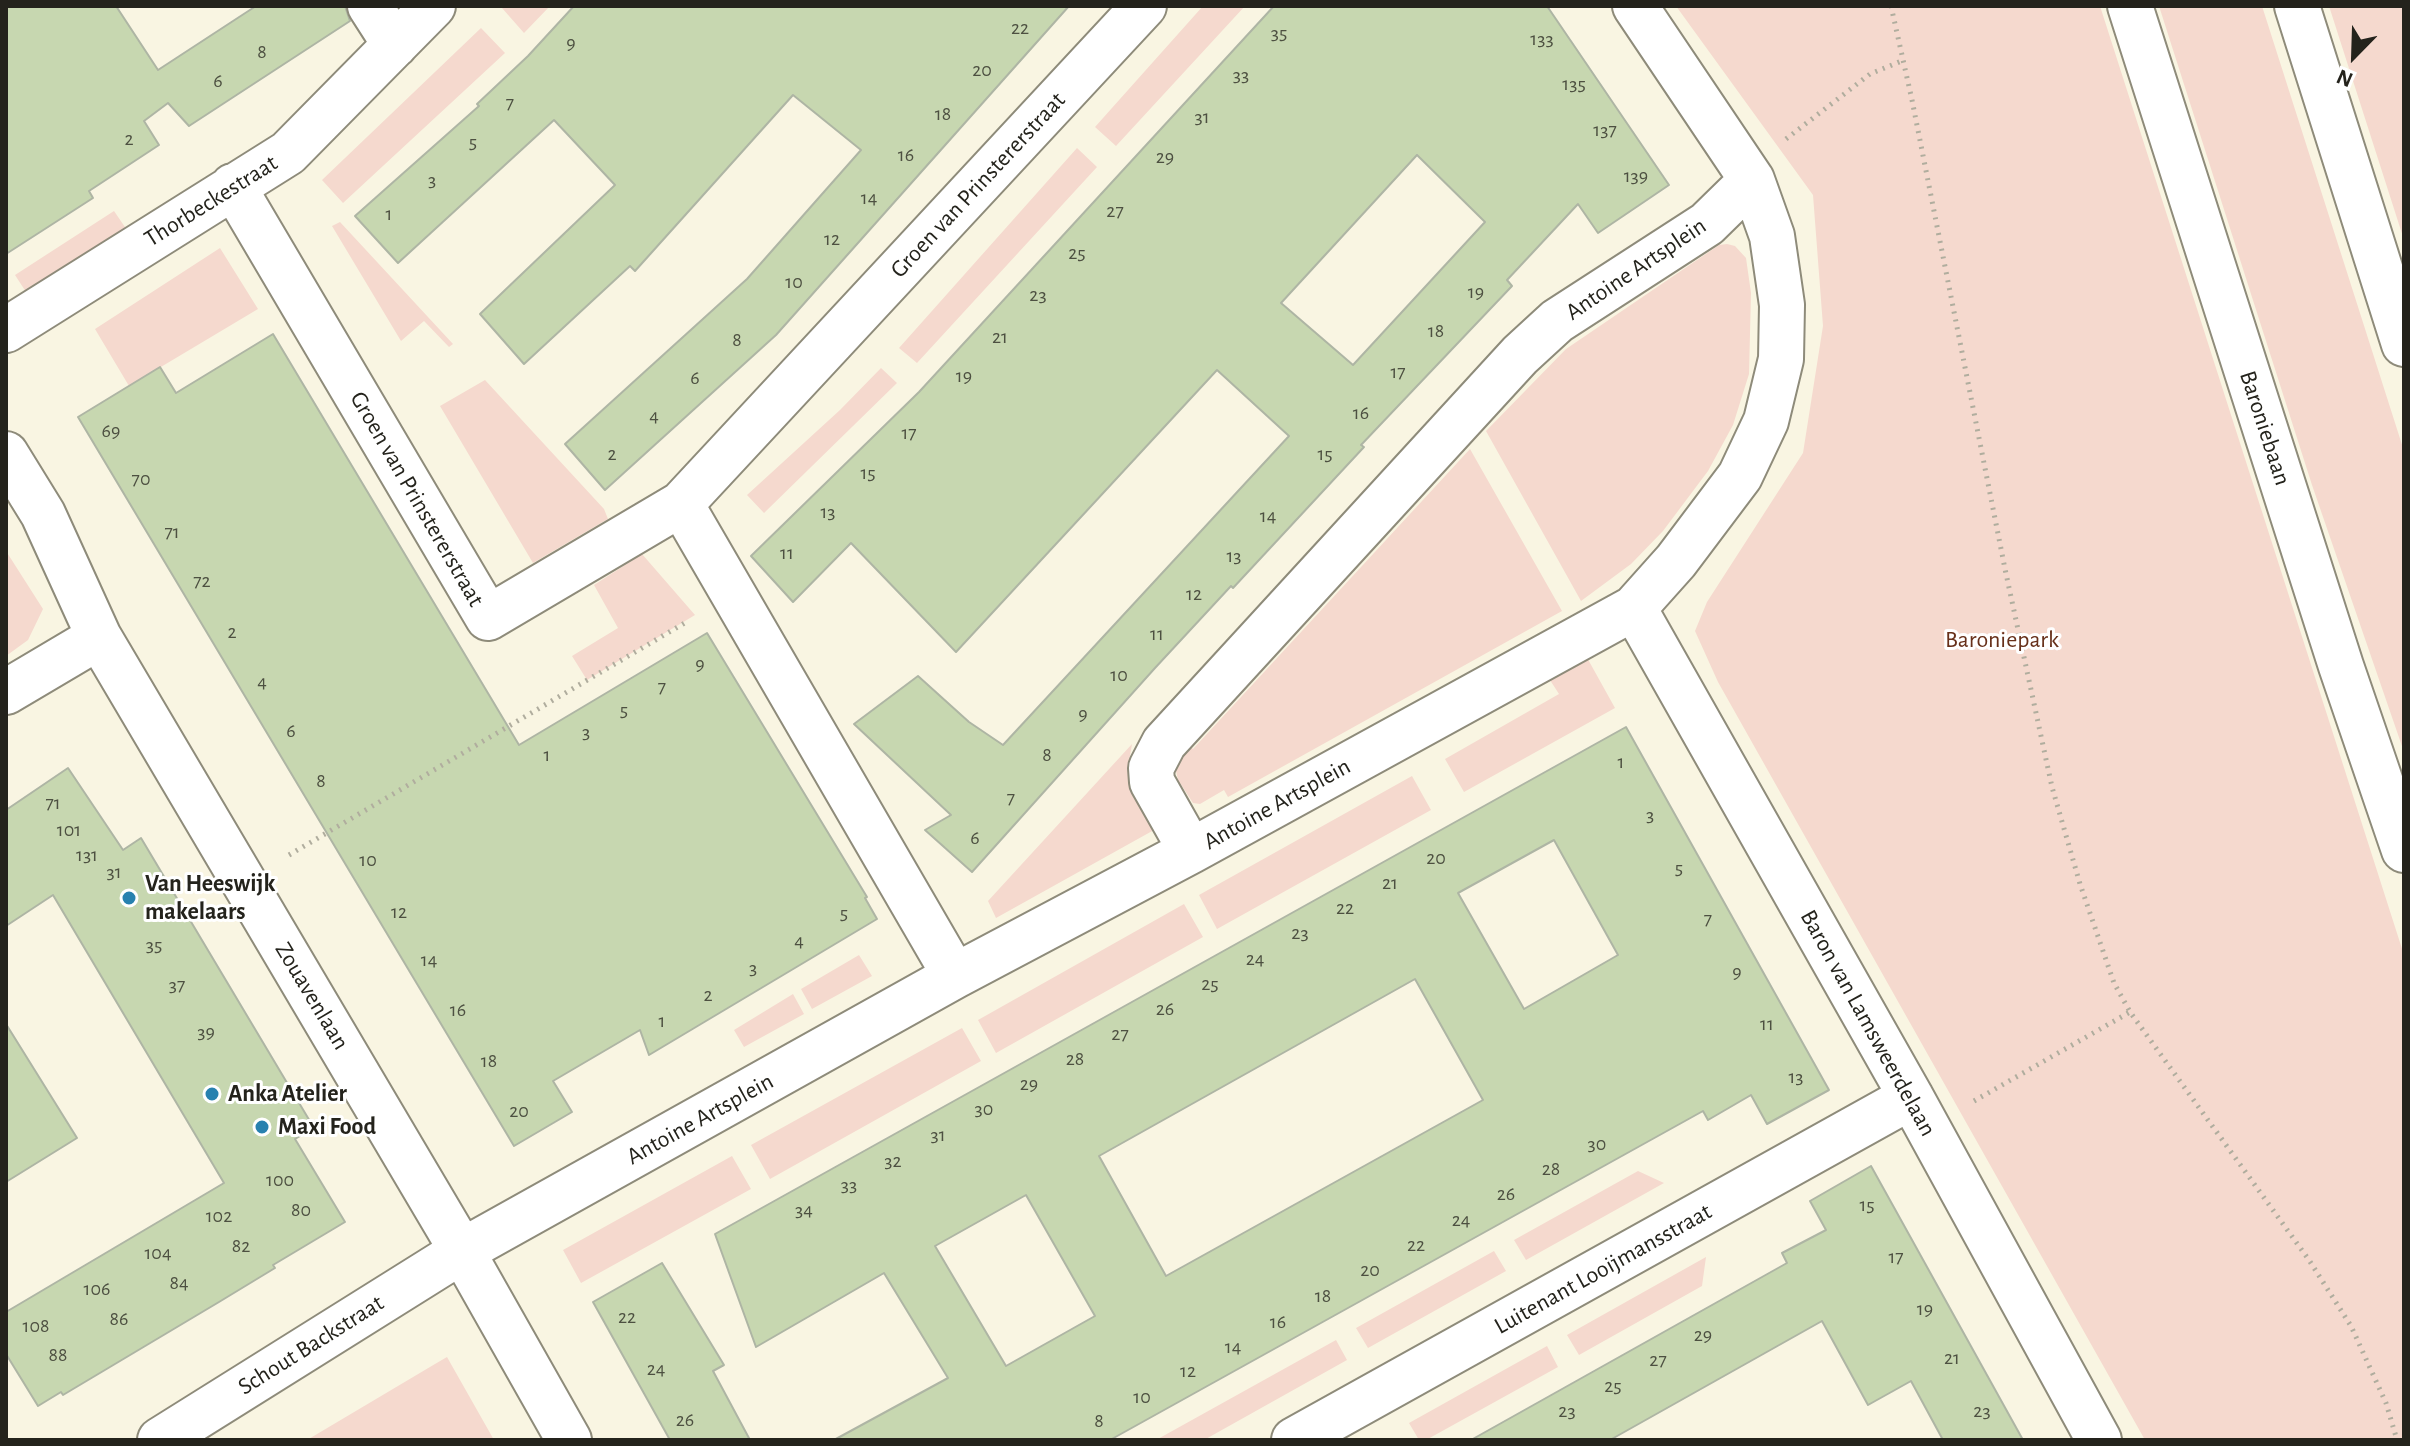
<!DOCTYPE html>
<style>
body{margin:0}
#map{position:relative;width:2410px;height:1446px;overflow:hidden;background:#f9f5e2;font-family:"Alegreya Sans",sans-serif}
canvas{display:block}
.frame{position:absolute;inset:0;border:8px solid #24231c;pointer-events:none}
.north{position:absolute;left:2314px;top:16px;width:80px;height:80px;-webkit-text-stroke:6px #fff;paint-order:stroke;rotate:203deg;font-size:22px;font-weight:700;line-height:32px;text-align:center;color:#24231c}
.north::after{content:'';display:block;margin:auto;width:28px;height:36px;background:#24231c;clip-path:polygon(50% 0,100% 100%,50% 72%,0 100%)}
</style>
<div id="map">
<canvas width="2410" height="1446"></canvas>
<div class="frame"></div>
<div class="north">N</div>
</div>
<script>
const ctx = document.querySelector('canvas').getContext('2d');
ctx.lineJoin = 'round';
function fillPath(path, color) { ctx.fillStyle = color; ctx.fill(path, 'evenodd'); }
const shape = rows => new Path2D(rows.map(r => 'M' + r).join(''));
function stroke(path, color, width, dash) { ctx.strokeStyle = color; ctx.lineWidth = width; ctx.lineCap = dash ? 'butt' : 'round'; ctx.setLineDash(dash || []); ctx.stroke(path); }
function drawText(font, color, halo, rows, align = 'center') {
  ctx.font = font + ' "Alegreya Sans",sans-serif'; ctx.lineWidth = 6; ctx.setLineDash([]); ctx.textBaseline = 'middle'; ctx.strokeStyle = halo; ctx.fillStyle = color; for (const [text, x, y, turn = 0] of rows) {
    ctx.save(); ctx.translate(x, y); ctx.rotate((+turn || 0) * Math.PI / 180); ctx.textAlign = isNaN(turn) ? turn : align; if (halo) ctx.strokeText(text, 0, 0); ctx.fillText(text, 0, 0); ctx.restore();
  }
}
fillPath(shape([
 [503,6,550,6,524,33,502,8],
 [1203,6,1245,6,1116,146,1095,127],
 [1676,6,2100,6,2404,955,2404,1440,2145,1440,1718,682,1695,631,1707,602,1803,453,1823,326,1813,195],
 [2159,6,2262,6,2404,451,2404,752,2312,485],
 [2329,6,2404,6,2404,240],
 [481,28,505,53,343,203,322,180],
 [1077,148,1097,167,917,363,899,348],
 [114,211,127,230,28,295,15,275],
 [340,222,453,344,449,347,424,321,401,341,332,226],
 [1727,244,1735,246,1746,258,1751,293,1749,374,1733,425,1708,471,1663,531,1631,564,1581,601,1486,431,1566,349,1719,245],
 [220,248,258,309,129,386,95,329],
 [881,368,897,383,764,513,747,495,840,410],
 [485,380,604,509,608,519,533,563,440,406],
 [1470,449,1562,611,1228,797,1224,790,1200,804,1193,803,1178,780,1176,771,1179,757,1189,746,1193,749],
 [6,551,43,609,28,640,6,656],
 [642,554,695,615,587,680,572,656,618,628,594,585],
 [1585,654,1615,708,1464,792,1445,759,1559,694,1548,677],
 [1132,744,1128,767,1129,779,1154,830,996,918,988,901],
 [1412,776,1431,810,1217,929,1199,895],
 [1184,904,1203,937,996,1053,978,1020],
 [859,955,872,976,812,1009,801,989],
 [793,994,804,1014,744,1047,734,1030],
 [962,1028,981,1061,770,1179,751,1145],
 [732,1156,751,1189,581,1283,563,1250],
 [1638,1171,1664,1183,1526,1260,1514,1240],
 [1494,1251,1506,1271,1368,1348,1356,1328],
 [1706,1257,1702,1286,1579,1355,1567,1335],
 [1336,1340,1347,1360,1204,1440,1156,1440],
 [1547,1346,1558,1367,1426,1440,1419,1440,1409,1423],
 [447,1357,494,1440,307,1440,435,1364]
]), '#f5d9ce');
const building = shape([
 [6,6,116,6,158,70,256,6,345,6,350,21,189,126,168,103,144,121,159,145,89,191,93,198,6,254,6,6],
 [574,6,1069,6,776,335,605,490,565,444,747,279,861,150,793,95,635,271,630,266,524,364,480,314,615,185,554,120,398,263,355,216,479,106,477,104,528,56,574,6],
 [1274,6,1547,6,1669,185,1598,233,1578,204,1507,280,1512,286,1361,445,1364,447,1233,588,1231,586,1155,668,972,872,925,830,951,815,854,724,918,676,969,722,1003,745,1289,436,1217,370,956,652,851,543,793,602,751,556,919,392,1274,6],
 [1417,155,1485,222,1353,365,1281,303,1417,155],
 [273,334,519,745,707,633,867,897,865,898,877,919,649,1055,640,1030,553,1081,572,1112,514,1146,78,417,160,367,176,393,273,334],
 [1626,727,1829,1090,1767,1124,1751,1095,1708,1120,1703,1111,1110,1440,834,1440,948,1378,884,1273,756,1347,715,1234,1626,727],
 [1554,840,1618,955,1524,1009,1458,893,1554,840],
 [1415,979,1483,1100,1166,1276,1099,1156,1415,979],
 [1026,1195,1095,1316,1006,1366,935,1246,1026,1195],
 [68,768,123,850,141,838,314,1128,295,1139,345,1222,273,1265,275,1268,219,1302,63,1395,61,1392,38,1406,6,1354,6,1312,224,1183,53,895,6,926,6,810,68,768],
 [6,1024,77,1138,6,1182,6,1024],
 [1871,1166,2023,1440,1943,1440,1911,1381,1868,1405,1822,1321,1610,1440,1471,1440,1787,1263,1782,1253,1826,1230,1810,1201,1871,1166],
 [662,1263,724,1365,713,1371,750,1440,670,1440,593,1302,662,1263]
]);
fillPath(building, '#c7d7b0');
stroke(building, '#aeb5a4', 2);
const street = shape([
 [370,6,395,45],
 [233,186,488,618,681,504,1144,6],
 [6,330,288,153,433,6],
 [6,454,43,514,99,637,462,1251,569,1440],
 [681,504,955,976],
 [1634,608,1911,1097,2099,1440],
 [6,692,99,637],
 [1191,851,1152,782,1151,768,1164,743,1520,355,1557,321,1707,224,1752,180],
 [160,1440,462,1251,955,976,1191,851,1634,608,1676,561,1740,476,1766,421,1781,359,1782,305,1772,236,1752,180,1635,6],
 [1294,1440,1911,1097]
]);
const secondary = shape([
 [2130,6,2341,666,2404,850],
 [2297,6,2404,344]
]);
stroke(street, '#8e8b7a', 48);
stroke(secondary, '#8e8b7a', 48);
stroke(shape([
 [1891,6,1912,100,2005,569,2052,787,2080,884,2114,983,2130,1012,2309,1260,2351,1326,2386,1403,2397,1440],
 [1786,139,1870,74,1904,60],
 [289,855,688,621],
 [1974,1101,2130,1012]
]), '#b0ad9e', 5, [2, 6]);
stroke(street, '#fff', 44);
stroke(secondary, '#fff', 44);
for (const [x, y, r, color] of [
 [129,898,8,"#2881af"],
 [212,1094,8,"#2881af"],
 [262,1127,8,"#2881af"]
]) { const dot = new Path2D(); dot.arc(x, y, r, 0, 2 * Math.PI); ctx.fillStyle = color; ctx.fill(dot); stroke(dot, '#fff', 3); }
drawText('20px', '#4d5041', null, [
 ["22",1020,28],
 ["35",1279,33],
 ["133",1542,39],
 ["9",571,43],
 ["8",262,52],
 ["20",982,70],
 ["33",1241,75],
 ["6",218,81],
 ["135",1574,84],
 ["7",510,103],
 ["18",943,114],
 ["31",1202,117],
 ["137",1605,130],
 ["2",129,139],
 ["5",473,142],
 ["16",906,155],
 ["29",1165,157],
 ["139",1636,176],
 ["3",432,180],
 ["14",869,198],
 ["27",1115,211],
 ["1",389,214],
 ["12",832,239],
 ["25",1077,253],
 ["10",794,282],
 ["19",1476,292],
 ["23",1038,295],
 ["18",1436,331],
 ["21",1000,337],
 ["8",737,340],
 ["17",1398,372],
 ["19",964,376],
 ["6",695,378],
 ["16",1361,413],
 ["4",654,416],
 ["69",111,431],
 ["17",909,433],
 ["2",612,454],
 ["15",1325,454],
 ["15",868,473],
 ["70",141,479],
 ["13",828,512],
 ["14",1268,516],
 ["71",172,532],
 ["11",787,553],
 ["13",1234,556],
 ["72",202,581],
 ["12",1194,594],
 ["2",232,632],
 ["11",1157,634],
 ["9",700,664],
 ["10",1119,675],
 ["4",262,682],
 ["7",662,687],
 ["5",624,710],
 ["9",1083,714],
 ["6",291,731],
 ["3",586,732],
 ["1",547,755],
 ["8",1047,755],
 ["1",1621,762],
 ["8",321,781],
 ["7",1011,798],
 ["71",53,803],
 ["3",1650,815],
 ["101",69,830],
 ["6",975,838],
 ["131",87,855],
 ["20",1436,858],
 ["10",368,860],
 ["5",1679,868],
 ["31",114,872],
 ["21",1390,883],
 ["22",1345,908],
 ["12",399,912],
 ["5",844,913],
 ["7",1708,919],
 ["23",1300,933],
 ["4",799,941],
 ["35",154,945],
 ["24",1255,959],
 ["14",429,960],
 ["3",753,968],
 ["9",1737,972],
 ["25",1210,984],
 ["37",177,985],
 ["2",708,995],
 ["26",1165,1009],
 ["16",458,1010],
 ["1",662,1021],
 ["11",1767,1024],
 ["39",206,1032],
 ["27",1120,1034],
 ["28",1075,1059],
 ["18",489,1061],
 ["13",1796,1077],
 ["29",1029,1084],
 ["30",984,1109],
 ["20",519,1111],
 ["31",938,1135],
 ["30",1597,1144],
 ["32",893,1161],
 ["28",1551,1169],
 ["100",280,1180],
 ["33",849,1185],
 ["26",1506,1194],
 ["15",1867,1205],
 ["80",301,1210],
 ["34",804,1210],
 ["102",219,1216],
 ["24",1461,1220],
 ["22",1416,1245],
 ["82",241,1246],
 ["104",158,1253],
 ["17",1896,1257],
 ["20",1370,1270],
 ["84",179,1283],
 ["106",97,1289],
 ["18",1323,1296],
 ["19",1925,1309],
 ["22",627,1317],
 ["86",119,1319],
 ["16",1278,1322],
 ["108",36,1326],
 ["29",1703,1335],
 ["14",1233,1347],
 ["88",58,1355],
 ["21",1952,1358],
 ["27",1658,1360],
 ["24",656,1369],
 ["12",1188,1371],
 ["25",1613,1386],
 ["10",1142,1397],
 ["23",1567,1411],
 ["23",1982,1411],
 ["26",685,1420],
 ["8",1099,1421]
]);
drawText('24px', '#24231c', '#fff', [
 ["Groen van Prinstererstraat",978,185,-47],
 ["Thorbeckestraat",211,201,-32],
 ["Antoine Artsplein",1636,269,-34],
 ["Baroniebaan",2265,428,72],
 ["Groen van Prinstererstraat",417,499,60],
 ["Antoine Artsplein",1277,804,-29],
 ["Zouavenlaan",312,996,59],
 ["Baron van Lamsweerdelaan",1868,1023,61],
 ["Antoine Artsplein",700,1119,-29],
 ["Luitenant Looijmansstraat",1603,1269,-29],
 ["Schout Backstraat",311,1345,-32]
]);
drawText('24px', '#67301a', '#fff', [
 ["Baroniepark",2002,640]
]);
drawText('bold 24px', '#24231c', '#fff', [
 ["Van Heeswijk",145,884],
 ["makelaars",145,912],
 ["Anka Atelier",228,1094],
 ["Maxi Food",278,1127]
], 'left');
</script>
